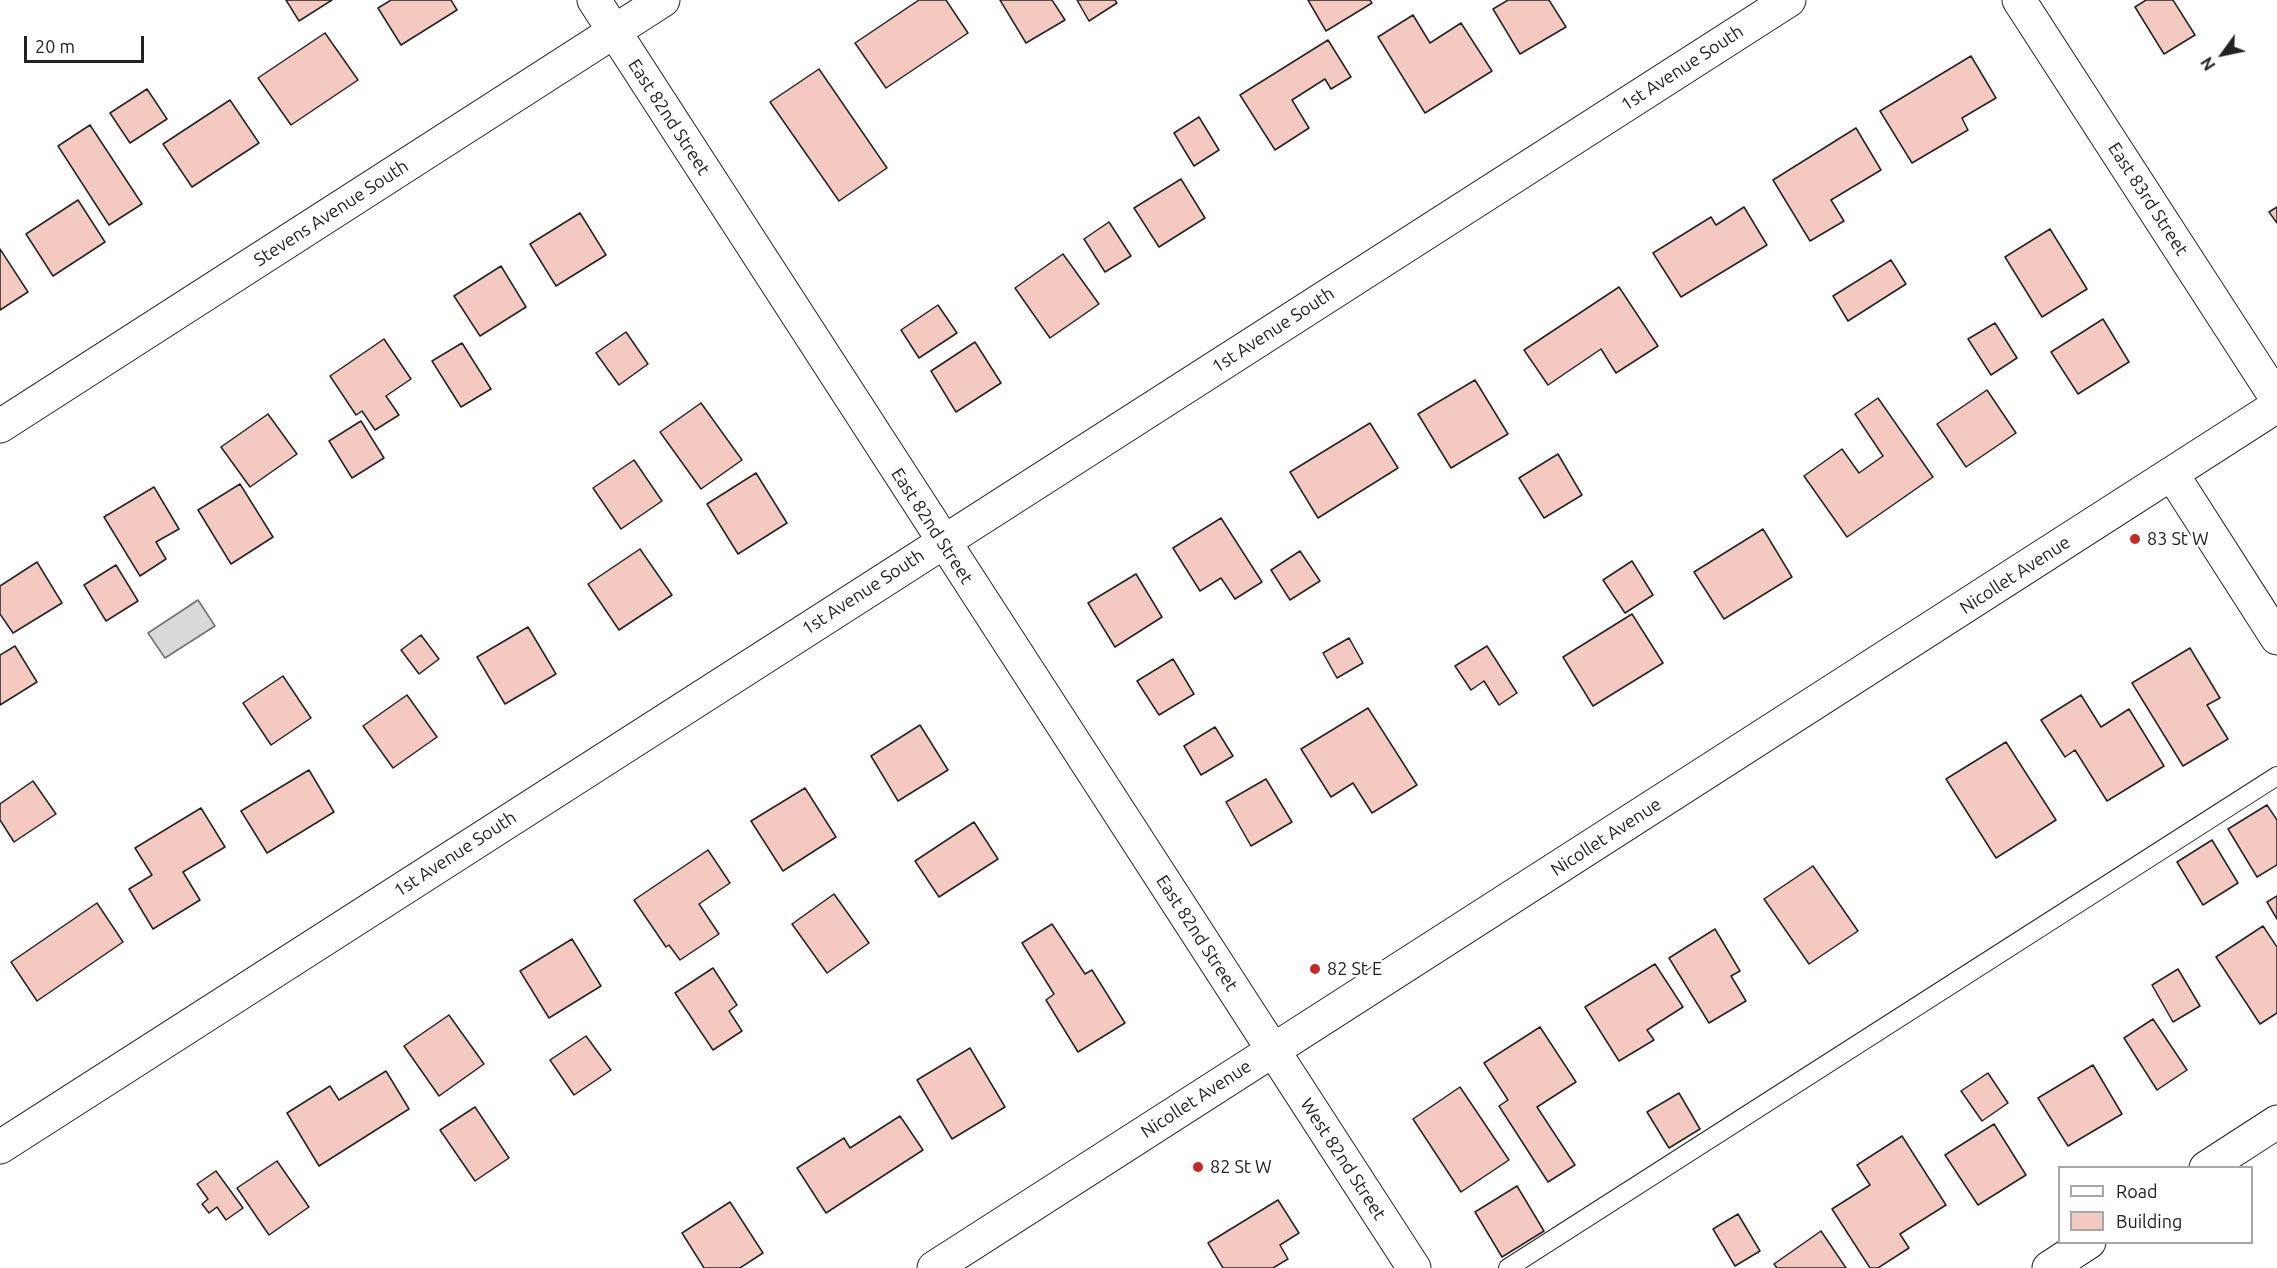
<!DOCTYPE html>
<style>
body{margin:0}
#map{position:relative;width:2277px;height:1268px;overflow:hidden;background:#fff;font-family:Ubuntu,sans-serif}
canvas{display:block}
.legend{position:absolute;left:2058px;top:1166px;width:195px;height:78px;box-sizing:border-box;background:#fff;border:2px solid #a7a7a7;margin:0;padding:8px 10px;list-style:none;font-size:18px;color:#222}
.legend li{display:flex;align-items:center;gap:12px;height:30px}
.legend b{width:30px;border:2px solid #a7a7a7}
.north{position:absolute;left:2193px;top:24px;width:60px;height:60px;-webkit-text-stroke:4px #fff;paint-order:stroke;rotate:237deg;font-size:16px;font-weight:700;line-height:24px;text-align:center;color:#222}
.north::after{content:'';display:block;margin:auto;width:21px;height:27px;background:#222;clip-path:polygon(50% 0,100% 100%,50% 72%,0 100%)}
.scale{position:absolute;left:24px;top:36px;width:120px;height:27px;box-sizing:border-box;border:3px solid #222;border-top:0;padding-left:8px;font-size:18px;line-height:21px;white-space:nowrap;color:#222;-webkit-text-stroke:4px #fff;paint-order:stroke}
</style>
<div id="map">
<canvas width="2277" height="1268"></canvas>
<ul class="legend">
<li><b style="height:8px;background:#fff"></b>Road</li>
<li><b style="height:16px;background:#f3c9c0"></b>Building</li>
</ul>
<div class="north">N</div>
<div class="scale">20 m</div>
</div>
<script>
const ctx = document.querySelector('canvas').getContext('2d');
ctx.lineJoin = 'round';
function fillPath(path, color) { ctx.fillStyle = color; ctx.fill(path, 'evenodd'); }
const shape = rows => new Path2D(rows.map(r => 'M' + r).join(''));
function stroke(path, color, width, dash) { ctx.strokeStyle = color; ctx.lineWidth = width; ctx.lineCap = dash ? 'butt' : 'round'; ctx.setLineDash(dash || []); ctx.stroke(path); }
function drawText(font, color, halo, rows, align = 'center') {
  ctx.font = font + ' Ubuntu,sans-serif'; ctx.lineWidth = 4.5; ctx.setLineDash([]); ctx.textBaseline = 'middle'; ctx.strokeStyle = halo; ctx.fillStyle = color; for (const [text, x, y, turn = 0] of rows) {
    ctx.save(); ctx.translate(x, y); ctx.rotate((+turn || 0) * Math.PI / 180); ctx.textAlign = isNaN(turn) ? turn : align; if (halo) ctx.strokeText(text, 0, 0); ctx.fillText(text, 0, 0); ctx.restore();
  }
}
const water = shape([
 [198,600,215,626,165,658,148,633,198,600]
]);
fillPath(water, '#d9d9d9');
stroke(water, '#6f6f6f', 1.5);
const building = shape([
 [286,0,332,0,299,21,286,0],
 [391,0,451,0,457,10,401,45,378,8,391,0],
 [919,0,946,0,968,33,886,88,855,43,919,0],
 [1000,0,1052,0,1065,20,1026,43,1000,0],
 [1077,0,1115,0,1117,3,1089,21,1077,0],
 [1308,0,1370,0,1372,3,1326,31,1308,0],
 [1508,0,1549,0,1566,27,1520,54,1493,9,1508,0],
 [2146,0,2173,0,2195,35,2164,54,2135,7,2146,0],
 [1413,15,1430,43,1461,23,1492,71,1425,113,1378,37,1413,15],
 [325,33,358,80,291,125,258,78,325,33],
 [1328,40,1351,77,1331,89,1325,79,1292,100,1309,128,1275,150,1240,95,1328,40],
 [1971,56,1996,98,1962,118,1968,130,1912,163,1880,111,1971,56],
 [819,69,887,168,839,201,770,102,819,69],
 [147,89,167,119,130,143,110,113,147,89],
 [230,100,259,143,192,187,163,144,230,100],
 [1199,117,1219,150,1194,166,1174,133,1199,117],
 [90,125,142,204,109,225,58,146,90,125],
 [1856,128,1881,170,1831,200,1844,221,1810,241,1773,180,1856,128],
 [1181,179,1205,218,1159,247,1134,208,1181,179],
 [78,200,105,242,53,276,26,234,78,200],
 [1744,207,1767,245,1681,297,1653,253,1711,217,1716,225,1744,207],
 [2277,207,2277,223,2269,212,2277,207],
 [580,213,606,255,556,286,530,244,580,213],
 [1109,222,1131,256,1105,272,1084,239,1109,222],
 [2050,229,2087,289,2042,317,2005,257,2050,229],
 [0,249,28,292,0,310,0,249],
 [1063,254,1099,304,1050,338,1015,288,1063,254],
 [1891,260,1906,284,1848,321,1833,296,1891,260],
 [501,266,526,307,480,336,454,296,501,266],
 [1619,287,1658,346,1616,373,1601,349,1548,385,1524,350,1619,287],
 [938,305,957,333,919,358,901,330,938,305],
 [2103,319,2129,362,2078,394,2051,352,2103,319],
 [1995,323,2017,358,1991,375,1968,339,1995,323],
 [626,332,648,364,619,385,596,353,626,332],
 [384,339,411,379,386,396,399,415,375,430,362,411,356,415,330,376,384,339],
 [975,342,1001,383,956,412,931,371,975,342],
 [462,343,491,389,461,407,432,361,462,343],
 [1475,380,1508,434,1451,468,1418,414,1475,380],
 [1987,390,2016,433,1966,467,1937,424,1987,390],
 [1878,398,1933,477,1847,537,1804,476,1842,449,1859,473,1883,456,1855,414,1878,398],
 [701,403,742,460,701,489,660,432,701,403],
 [268,414,297,454,250,487,221,447,268,414],
 [361,421,384,458,352,478,329,441,361,421],
 [1370,423,1398,468,1318,518,1290,472,1370,423],
 [1558,454,1582,495,1544,518,1519,478,1558,454],
 [634,460,662,501,621,529,593,488,634,460],
 [756,473,787,523,738,554,707,504,756,473],
 [240,484,273,537,231,564,198,510,240,484],
 [154,487,179,529,156,542,166,559,140,576,104,517,154,487],
 [1221,518,1262,582,1235,599,1221,578,1200,591,1173,548,1221,518],
 [1763,529,1792,577,1724,619,1694,572,1763,529],
 [640,549,672,595,619,630,588,584,640,549],
 [1300,551,1320,581,1290,600,1271,570,1300,551],
 [1632,561,1653,595,1625,613,1603,580,1632,561],
 [37,562,62,603,13,633,0,614,0,586,37,562],
 [116,565,138,601,106,621,84,585,116,565],
 [1136,574,1162,617,1115,647,1088,603,1136,574],
 [1632,614,1663,663,1593,706,1563,657,1632,614],
 [528,627,556,674,505,704,477,657,528,627],
 [421,635,439,659,419,674,401,650,421,635],
 [1349,638,1363,663,1337,678,1323,653,1349,638],
 [15,646,37,682,0,705,0,655,15,646],
 [1487,646,1517,693,1499,705,1484,681,1471,690,1455,666,1487,646],
 [2190,648,2220,698,2207,705,2228,739,2183,766,2132,683,2190,648],
 [1173,659,1194,694,1159,715,1137,681,1173,659],
 [283,676,311,718,271,745,243,703,283,676],
 [407,695,437,737,393,768,363,726,407,695],
 [2081,695,2101,727,2129,709,2164,766,2107,801,2075,750,2065,757,2041,720,2081,695],
 [1368,708,1417,785,1372,813,1353,783,1331,797,1301,749,1368,708],
 [920,725,948,770,898,801,871,756,920,725],
 [1215,727,1233,756,1201,775,1184,746,1215,727],
 [2006,742,2056,820,1996,858,1946,779,2006,742],
 [309,770,334,812,267,853,241,811,309,770],
 [1266,779,1292,822,1251,846,1226,802,1266,779],
 [33,781,56,814,14,842,0,820,0,804,33,781],
 [805,788,836,837,783,871,751,821,805,788],
 [2267,805,2277,820,2277,865,2257,877,2228,829,2267,805],
 [201,808,225,847,183,872,200,900,153,929,129,889,152,875,135,848,201,808],
 [974,822,998,859,939,897,915,861,974,822],
 [2212,840,2238,883,2203,905,2177,862,2212,840],
 [708,850,730,883,699,904,719,934,680,960,669,945,666,947,634,900,708,850],
 [1813,866,1858,931,1809,964,1764,899,1813,866],
 [834,894,869,943,827,973,792,924,834,894],
 [2277,896,2277,919,2267,902,2277,896],
 [97,903,123,942,37,1001,11,962,97,903],
 [1052,924,1085,974,1092,970,1125,1023,1078,1052,1046,1000,1054,994,1022,943,1052,924],
 [2263,926,2277,947,2277,1013,2260,1024,2216,957,2263,926],
 [1715,929,1740,971,1731,976,1746,1001,1709,1023,1669,958,1715,929],
 [572,939,601,986,549,1018,520,971,572,939],
 [1655,964,1683,1007,1647,1030,1654,1040,1619,1061,1585,1007,1655,964],
 [713,968,737,1005,729,1011,742,1031,713,1050,675,993,713,968],
 [2178,969,2200,1006,2173,1022,2152,985,2178,969],
 [449,1015,484,1064,439,1096,404,1046,449,1015],
 [2153,1019,2187,1070,2157,1090,2124,1038,2153,1019],
 [1540,1027,1576,1082,1537,1107,1575,1165,1548,1182,1499,1106,1508,1100,1484,1063,1540,1027],
 [586,1036,611,1070,574,1095,550,1060,586,1036],
 [970,1048,1005,1107,952,1139,917,1080,970,1048],
 [2093,1065,2122,1114,2068,1146,2038,1098,2093,1065],
 [386,1071,409,1109,319,1166,287,1113,330,1086,339,1100,386,1071],
 [1988,1073,2008,1103,1982,1121,1961,1091,1988,1073],
 [1460,1087,1509,1160,1461,1192,1413,1119,1460,1087],
 [1679,1093,1700,1129,1669,1148,1647,1112,1679,1093],
 [475,1107,509,1158,475,1181,440,1130,475,1107],
 [900,1116,923,1150,826,1213,797,1168,844,1138,850,1148,900,1116],
 [1994,1124,2026,1175,1978,1205,1945,1155,1994,1124],
 [1902,1136,1946,1205,1900,1234,1909,1248,1878,1268,1870,1268,1832,1209,1870,1185,1857,1165,1902,1136],
 [277,1161,309,1207,269,1235,237,1188,277,1161],
 [216,1171,243,1208,226,1220,217,1207,209,1213,202,1204,208,1199,197,1184,216,1171],
 [1517,1186,1544,1231,1502,1257,1475,1212,1517,1186],
 [1278,1200,1299,1233,1280,1245,1288,1259,1273,1268,1223,1268,1208,1243,1278,1200],
 [730,1202,763,1253,740,1268,704,1268,682,1233,730,1202],
 [1738,1214,1760,1251,1735,1266,1713,1229,1738,1214],
 [1821,1231,1846,1268,1777,1268,1774,1264,1821,1231]
]);
fillPath(building, '#f3c9c0');
stroke(building, '#222', 1.5);
const service = shape([
 [1508,1268,2277,776]
]);
const minor = shape([
 [2019,0,2277,399],
 [0,426,663,0],
 [2172,474,2277,638],
 [0,1147,1789,0],
 [2206,1168,2277,1122],
 [2049,1268,2089,1242]
]);
const tertiary = shape([
 [594,0,1414,1268]
]);
const secondary = shape([
 [934,1268,2277,406]
]);
stroke(service, '#222', 20);
stroke(minor, '#222', 35);
stroke(tertiary, '#222', 35);
stroke(secondary, '#222', 35);
stroke(service, '#fff', 18);
stroke(minor, '#fff', 33);
stroke(tertiary, '#fff', 33);
stroke(secondary, '#fff', 33);
for (const [x, y, r, color] of [
 [2135,539,6,"#c62828"],
 [1315,969,6,"#c62828"],
 [1198,1167,6,"#c62828"]
]) { const dot = new Path2D(); dot.arc(x, y, r, 0, 2 * Math.PI); ctx.fillStyle = color; ctx.fill(dot); stroke(dot, '#fff', 2); }
drawText('18px', '#222', '#fff', [
 ["1st Avenue South",1682,68,-33],
 ["East 82nd Street",669,117,57],
 ["East 83rd Street",2148,199,57],
 ["Stevens Avenue South",331,213,-33],
 ["1st Avenue South",1273,330,-33],
 ["East 82nd Street",932,526,57],
 ["Nicollet Avenue",2015,575,-33],
 ["1st Avenue South",863,592,-33],
 ["Nicollet Avenue",1606,837,-33],
 ["1st Avenue South",455,854,-33],
 ["East 82nd Street",1197,933,57],
 ["Nicollet Avenue",1196,1099,-33],
 ["West 82nd Street",1343,1159,57]
]);
drawText('18px', '#222', '#fff', [
 ["83 St W",2147,539],
 ["82 St E",1327,969],
 ["82 St W",1210,1167]
], 'left');
</script>
